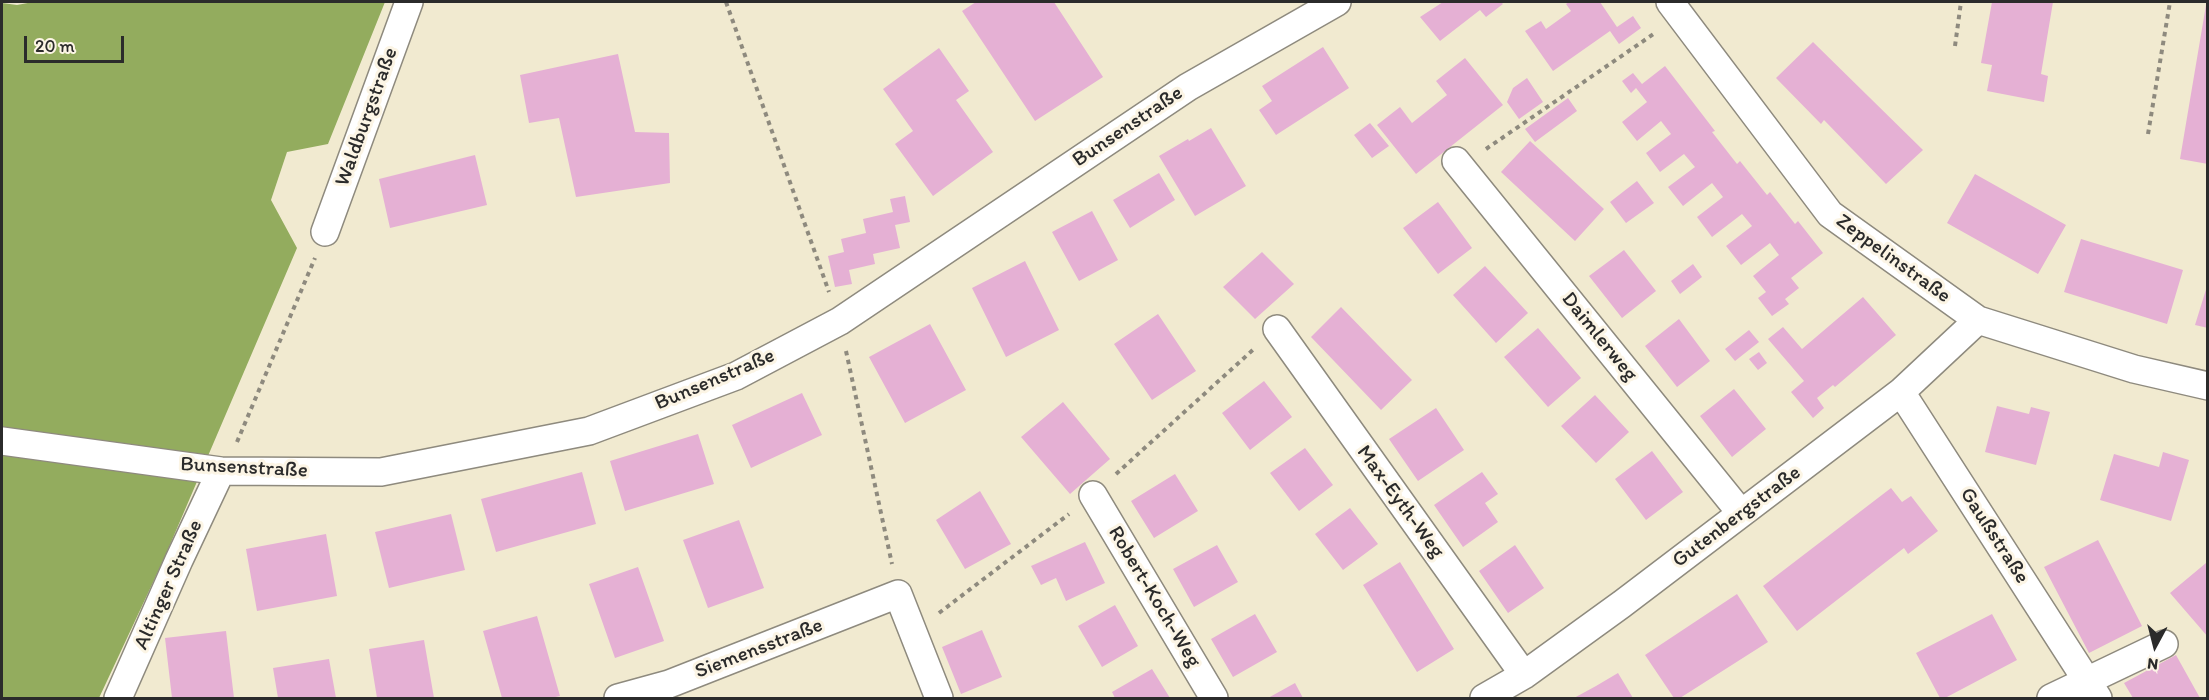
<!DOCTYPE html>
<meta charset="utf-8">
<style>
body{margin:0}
#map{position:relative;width:2209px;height:700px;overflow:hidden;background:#f1ead0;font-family:Itim,sans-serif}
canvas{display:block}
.frame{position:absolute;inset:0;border:3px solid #2b2b2b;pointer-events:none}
.north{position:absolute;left:2125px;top:616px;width:60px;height:60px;-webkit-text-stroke:4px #fcf5e5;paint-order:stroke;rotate:187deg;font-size:16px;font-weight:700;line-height:24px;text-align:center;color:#2b2b2b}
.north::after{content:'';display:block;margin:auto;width:21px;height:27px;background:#2b2b2b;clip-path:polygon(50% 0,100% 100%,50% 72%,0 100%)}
.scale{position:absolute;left:24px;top:36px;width:100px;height:27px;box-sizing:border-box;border:3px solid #2b2b2b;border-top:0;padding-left:8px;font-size:18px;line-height:21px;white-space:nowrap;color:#2b2b2b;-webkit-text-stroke:4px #fcf5e5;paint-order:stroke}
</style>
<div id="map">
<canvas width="2209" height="700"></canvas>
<div class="frame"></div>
<div class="north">N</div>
<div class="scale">20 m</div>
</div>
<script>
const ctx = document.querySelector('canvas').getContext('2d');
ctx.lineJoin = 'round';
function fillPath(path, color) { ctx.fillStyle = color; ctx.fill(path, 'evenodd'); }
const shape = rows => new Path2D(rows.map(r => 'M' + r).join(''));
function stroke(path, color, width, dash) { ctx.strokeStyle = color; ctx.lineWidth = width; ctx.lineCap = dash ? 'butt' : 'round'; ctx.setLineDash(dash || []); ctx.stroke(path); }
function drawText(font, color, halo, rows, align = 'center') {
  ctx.font = font + ' Itim,sans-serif'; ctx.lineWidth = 6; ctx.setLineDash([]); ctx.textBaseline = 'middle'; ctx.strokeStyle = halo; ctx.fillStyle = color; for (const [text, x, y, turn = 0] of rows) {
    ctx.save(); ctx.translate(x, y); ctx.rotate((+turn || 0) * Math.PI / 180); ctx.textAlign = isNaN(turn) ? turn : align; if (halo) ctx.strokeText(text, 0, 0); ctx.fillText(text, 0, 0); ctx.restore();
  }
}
fillPath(shape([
 [33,2,385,2,328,144,287,152,271,200,297,248,163,561,99,698,2,698,2,3,17,5]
]), '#93ac5e');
fillPath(shape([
 [976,2,1054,2,1103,77,1035,121,962,11],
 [1443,2,1501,2,1503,4,1486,17,1480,10,1440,41,1420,17],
 [1569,2,1600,2,1617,27,1633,16,1641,28,1619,44,1610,31,1553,71,1525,31,1541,21,1546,29,1571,11,1566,4],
 [1992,2,2053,2,2041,74,2048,76,2044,102,1987,91,1992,65,1981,63],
 [2206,5,2208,5,2208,164,2180,159],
 [1813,42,1923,150,1886,184,1824,120,1821,124,1776,78],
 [1323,47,1349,88,1276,135,1259,110,1272,101,1262,86],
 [939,48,969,91,956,100,993,152,933,196,895,144,913,131,883,89],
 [618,54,635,132,669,133,670,183,576,197,559,118,529,123,520,75],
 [1465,58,1503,105,1416,174,1377,125,1400,107,1412,123,1447,95,1436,81],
 [1665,66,1715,131,1712,132,1737,164,1740,161,1767,195,1770,192,1795,224,1798,221,1823,253,1791,278,1799,288,1785,299,1789,304,1772,316,1758,298,1766,292,1753,276,1779,255,1770,243,1741,265,1726,246,1752,226,1742,214,1712,237,1697,217,1723,197,1712,183,1683,206,1668,187,1695,167,1684,154,1660,172,1646,153,1671,134,1661,121,1637,141,1622,122,1647,102,1636,88,1631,93,1622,81,1633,73,1642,84],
 [1527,78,1543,102,1519,119,1507,102,1513,88],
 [1568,98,1577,111,1535,142,1525,129],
 [1370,123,1389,146,1372,158,1354,135],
 [1211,128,1246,186,1195,216,1159,156,1188,139,1189,141],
 [1530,141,1604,209,1575,241,1501,172],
 [475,155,487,205,390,228,379,179],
 [1159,173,1175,200,1130,228,1113,200],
 [1975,174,2066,225,2038,274,1947,223],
 [1637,181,1654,203,1626,223,1610,202],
 [905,196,910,222,895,225,900,248,873,254,875,264,849,270,852,284,835,287,828,256,844,252,841,239,866,233,863,219,893,212,890,199],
 [1438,202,1472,248,1438,274,1403,228],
 [1092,211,1118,260,1079,281,1052,232],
 [2081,239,2183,270,2167,324,2064,292],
 [1624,250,1656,291,1622,318,1589,276],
 [1262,252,1294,284,1255,319,1223,287],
 [1025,261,1059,330,1006,357,972,288],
 [1693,264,1702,277,1680,294,1671,281],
 [1485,266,1528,313,1496,343,1453,295],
 [2208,283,2208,328,2195,325],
 [1863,297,1896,335,1835,387,1833,385,1817,398,1824,408,1813,418,1791,392,1804,381,1768,339,1783,327,1802,349],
 [1341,307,1412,380,1381,410,1311,337],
 [1158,314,1196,371,1152,400,1114,344],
 [1679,319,1710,361,1677,387,1645,346],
 [930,324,966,390,905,423,869,357],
 [1538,328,1581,378,1548,407,1504,357],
 [1749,330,1759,342,1735,361,1725,349],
 [1759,352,1767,363,1758,370,1749,359],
 [1264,381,1292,417,1250,450,1222,413],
 [1734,389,1766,429,1732,457,1700,416],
 [802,393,822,435,751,468,732,425],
 [1595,395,1629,432,1596,463,1561,426],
 [1063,402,1110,459,1070,494,1021,437],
 [1997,406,2029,414,2031,407,2050,412,2036,465,1985,452],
 [1436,408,1464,450,1418,481,1389,439],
 [698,434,714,484,625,511,610,461],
 [1305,448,1333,485,1299,511,1270,473],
 [1652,451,1683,492,1646,520,1615,479],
 [2163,452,2189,460,2171,521,2100,500,2114,454,2159,467],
 [582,472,596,524,496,552,481,499],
 [1482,472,1498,494,1485,503,1498,522,1463,547,1434,505],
 [1175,474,1198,511,1154,538,1131,501],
 [1891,488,1902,502,1911,496,1938,531,1908,554,1904,548,1797,631,1763,586],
 [980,491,1011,544,965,569,936,520],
 [1350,508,1378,544,1343,570,1315,534],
 [451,514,465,570,389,588,375,532],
 [739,520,764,588,708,608,683,540],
 [326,534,337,596,257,611,246,549],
 [2098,540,2142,626,2089,653,2044,567],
 [1085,542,1105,583,1066,601,1056,578,1041,585,1031,566],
 [1217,545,1238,582,1194,607,1173,569],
 [1515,545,1544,588,1508,613,1479,571],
 [1400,562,1454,649,1417,672,1363,585],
 [2206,563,2208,565,2208,637,2170,593],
 [638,567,664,641,615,658,589,584],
 [1737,594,1768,642,1680,698,1674,698,1645,655],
 [1115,605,1138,646,1102,667,1078,626],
 [1255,614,1277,652,1233,677,1211,639],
 [1992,614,2017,660,1945,698,1940,698,1916,653],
 [537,616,560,696,551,698,502,698,483,631],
 [982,630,1002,677,961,694,942,647],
 [226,631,234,698,172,698,165,638],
 [424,640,434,698,377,698,369,649],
 [2176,655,2200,698,2133,698,2124,683],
 [329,659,336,698,278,698,273,668],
 [1152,669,1170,698,1115,698,1112,692],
 [1618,673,1633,698,1574,698,1596,686],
 [1295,683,1303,698,1268,698]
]), '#e5b0d4');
const minor = shape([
 [1670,2,1830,214,1978,320,2134,369,2208,386],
 [1456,161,1741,513],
 [325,232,409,2],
 [1277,329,1524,675],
 [1901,392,2098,698],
 [2,441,221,471,381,472,589,431,736,376,840,321,1188,87,1337,2],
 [1093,495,1214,698],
 [118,698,179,560,221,471],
 [618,698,669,684,898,594,939,698],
 [1484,698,1524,675,1622,604,1901,392,1978,320],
 [2051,698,2164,644]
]);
stroke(minor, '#8e8a7e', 30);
stroke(shape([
 [726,2,829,292],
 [1955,46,1961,2],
 [2148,134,2170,2],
 [1486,149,1655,33],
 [846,351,892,564],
 [237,442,315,258],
 [1116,474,1255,348],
 [939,613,1069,514]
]), '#8e8a7e', 4, [4.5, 4.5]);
stroke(minor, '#fff', 27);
drawText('21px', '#2b2b2b', '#fcf5e5', [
 ["Waldburgstraße",367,117,-70],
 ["Bunsenstraße",1128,127,-34],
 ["Zeppelinstraße",1893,259,36],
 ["Daimlerweg",1599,337,51],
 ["Bunsenstraße",715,380,-23],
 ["Bunsenstraße",244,468,3],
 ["Max-Eyth-Weg",1400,502,54],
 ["Gutenbergstraße",1737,517,-37],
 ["Gaußstraße",1994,536,57],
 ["Altinger Straße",169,585,-66],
 ["Robert-Koch-Weg",1154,597,59],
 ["Siemensstraße",759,649,-21]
]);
</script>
